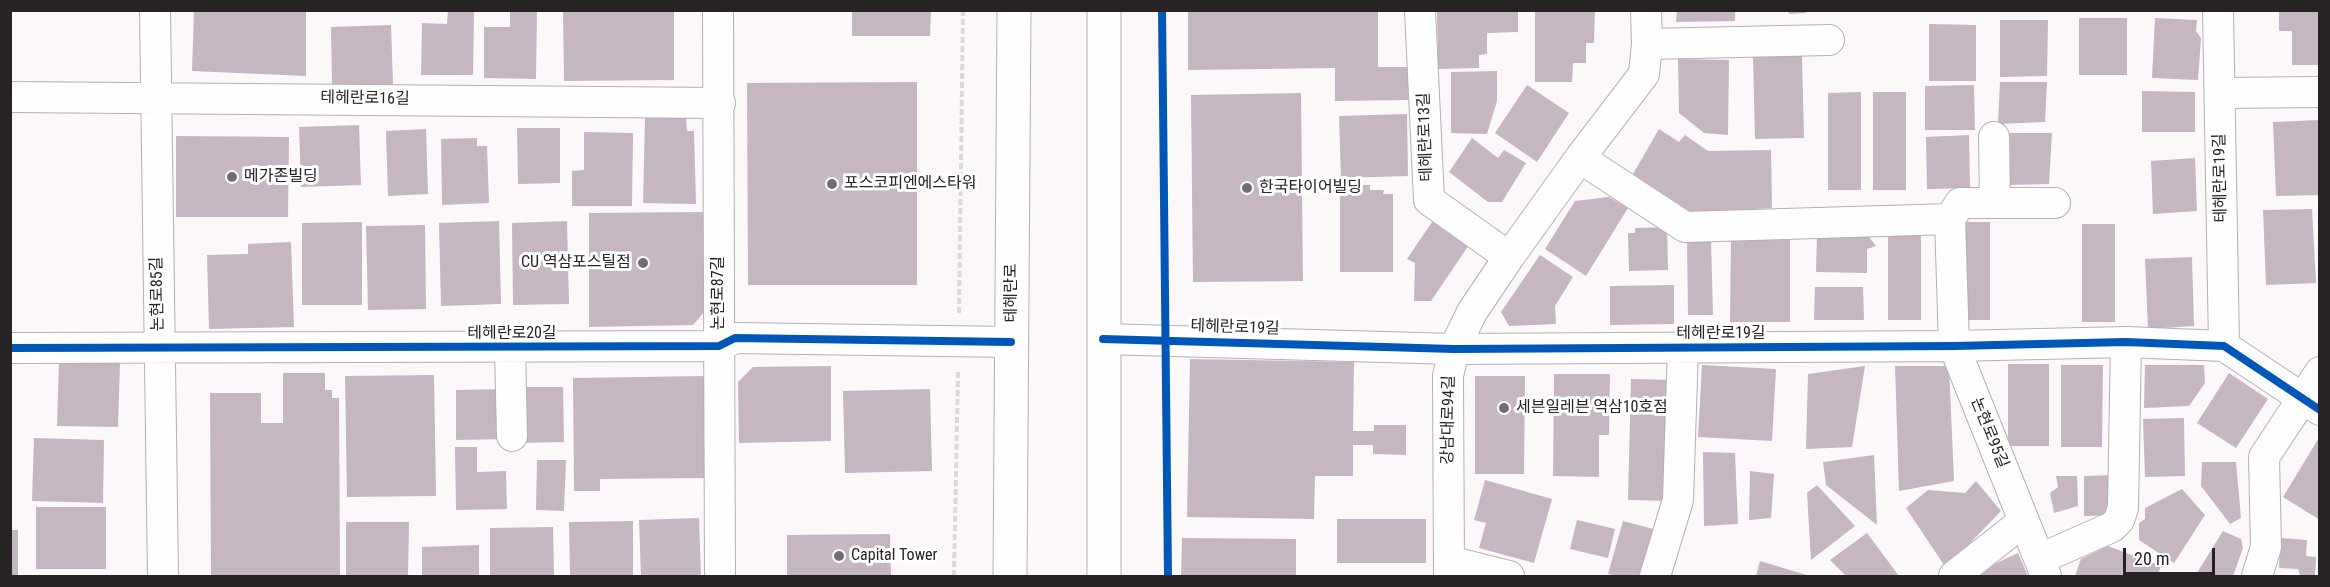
<!DOCTYPE html>
<meta charset="utf-8">
<style>
body{margin:0}
#map{position:relative;width:2330px;height:587px;overflow:hidden;background:#fcf7f9;font-family:"Roboto Condensed",sans-serif}
canvas{display:block}
.frame{position:absolute;inset:0;border:12px solid #272223;pointer-events:none}
.scale{position:absolute;left:2123px;top:548px;width:92px;height:27px;box-sizing:border-box;border:3px solid #272223;border-top:0;padding-left:8px;font-size:18px;line-height:21px;white-space:nowrap;color:#272223;-webkit-text-stroke:4px #fff;paint-order:stroke}
</style>
<div id="map">
<canvas width="2330" height="587"></canvas>
<div class="frame"></div>
<div class="scale">20 m</div>
</div>
<script>
const ctx = document.querySelector('canvas').getContext('2d');
ctx.lineJoin = 'round';
function fillPath(path, color) { ctx.fillStyle = color; ctx.fill(path, 'evenodd'); }
const shape = rows => new Path2D(rows.map(r => 'M' + r).join(''));
function stroke(path, color, width, dash) { ctx.strokeStyle = color; ctx.lineWidth = width; ctx.lineCap = dash ? 'butt' : 'round'; ctx.setLineDash(dash || []); ctx.stroke(path); }
function drawText(font, color, halo, rows, align = 'center') {
  ctx.font = font + ' "Roboto Condensed","Noto Sans KR",sans-serif'; ctx.lineWidth = 6; ctx.setLineDash([]); ctx.textBaseline = 'middle'; ctx.strokeStyle = halo; ctx.fillStyle = color; for (const [text, x, y, turn = 0] of rows) {
    ctx.save(); ctx.translate(x, y); ctx.rotate((+turn || 0) * Math.PI / 180); ctx.textAlign = isNaN(turn) ? turn : align; if (halo) ctx.strokeText(text, 0, 0); ctx.fillText(text, 0, 0); ctx.restore();
  }
}
fillPath(shape([
 [194,10,306,10,306,76,192,71],
 [448,10,474,10,473,75,421,75,422,23,447,24],
 [510,10,537,10,536,79,484,78,484,27,510,27],
 [563,10,674,10,674,80,564,81],
 [852,10,931,10,930,36,852,36],
 [1188,10,1378,10,1378,67,1408,67,1408,100,1335,101,1335,68,1188,70],
 [1437,10,1518,10,1518,32,1487,33,1487,54,1479,55,1479,68,1438,69],
 [1535,10,1595,10,1594,43,1586,43,1586,63,1573,63,1572,82,1535,82],
 [1677,10,1735,10,1735,21,1676,22],
 [1788,10,1806,10,1806,13,1789,14],
 [2279,10,2320,10,2320,65,2292,65,2292,31,2279,31],
 [2079,18,2127,18,2127,75,2079,75],
 [2155,18,2197,20,2196,31,2201,38,2198,80,2152,78],
 [2000,20,2048,20,2047,76,2000,77],
 [1929,24,1976,25,1976,81,1929,81],
 [391,25,393,85,332,87,331,27],
 [1802,56,1804,138,1755,139,1753,57],
 [1678,59,1729,60,1728,135,1704,133,1679,113],
 [1497,71,1497,101,1487,134,1451,133,1451,72],
 [917,82,917,285,748,285,747,83],
 [2000,82,2047,82,2045,122,1998,124],
 [1527,85,1569,113,1537,162,1495,133],
 [1974,85,1975,130,1925,130,1925,86],
 [2142,91,2195,92,2195,132,2142,132],
 [1861,92,1861,190,1828,190,1828,93],
 [1873,92,1906,92,1906,190,1873,190],
 [1301,93,1303,281,1193,282,1191,95],
 [1407,114,1408,176,1341,178,1339,116],
 [645,118,686,118,687,131,694,131,696,204,643,203],
 [2320,120,2320,195,2276,196,2273,122],
 [359,125,361,185,301,187,299,127],
 [517,128,560,128,560,183,518,184],
 [426,129,428,194,388,196,386,131],
 [1659,129,1679,142,1685,135,1708,151,1771,150,1772,208,1692,213,1633,174],
 [584,132,633,133,632,206,572,206,572,171,584,170],
 [2005,133,2052,133,2049,184,2007,185],
 [1969,135,1970,188,1927,189,1926,137],
 [176,136,289,137,288,217,176,217],
 [477,138,477,146,487,146,489,203,442,205,441,139],
 [1472,138,1498,158,1504,150,1526,163,1502,202,1488,202,1449,172],
 [2195,158,2197,211,2153,214,2151,161],
 [1340,185,1370,185,1370,190,1384,190,1383,194,1393,194,1393,272,1340,272],
 [1609,197,1628,208,1586,276,1545,249,1575,201],
 [2312,209,2316,283,2266,285,2263,210],
 [706,212,705,311,693,325,589,327,589,213],
 [1436,216,1471,242,1431,301,1414,301,1415,263,1407,259],
 [499,221,501,304,441,306,439,223],
 [567,221,569,304,513,305,512,223],
 [362,222,362,305,302,305,302,223],
 [1888,222,1921,222,1921,320,1888,320],
 [1957,222,1990,222,1990,320,1957,320],
 [2082,224,2115,224,2115,322,2082,322],
 [425,225,426,309,368,310,366,226],
 [1667,227,1668,270,1629,271,1628,233,1635,233,1635,228],
 [1817,236,1869,237,1876,246,1867,249,1867,273,1816,272],
 [1731,239,1790,239,1790,322,1730,322],
 [1687,240,1711,240,1713,315,1688,315],
 [291,242,294,327,209,329,207,255,248,254,248,244],
 [1540,255,1573,277,1555,306,1556,324,1509,326,1501,312],
 [2192,257,2194,326,2148,329,2145,259],
 [1674,285,1674,324,1610,325,1610,286],
 [1815,287,1863,287,1864,320,1814,320],
 [1190,359,1354,362,1353,431,1374,431,1374,425,1406,425,1406,455,1373,454,1373,445,1353,445,1353,476,1315,476,1314,519,1187,517],
 [59,361,120,362,118,427,57,426],
 [2008,364,2049,364,2049,446,2008,446],
 [1702,365,1776,369,1772,441,1698,437],
 [2061,365,2103,365,2102,447,2061,447],
 [2145,365,2204,365,2205,383,2189,406,2144,408],
 [831,366,831,441,739,443,738,382,753,367],
 [1865,366,1852,447,1806,449,1808,374],
 [1895,366,1949,366,1954,481,1899,491],
 [283,373,325,373,325,390,332,390,332,398,339,398,340,576,211,576,210,393,261,393,261,423,283,423],
 [2229,373,2268,399,2236,448,2197,423],
 [1554,374,1610,374,1609,435,1599,435,1599,477,1553,476],
 [434,375,436,496,347,497,345,376],
 [706,376,707,478,600,479,600,491,574,491,573,378],
 [1475,376,1525,376,1524,474,1475,474],
 [1631,379,1677,380,1674,501,1628,500],
 [521,387,563,387,564,442,521,443],
 [504,389,505,439,456,440,456,390],
 [930,389,932,471,845,473,843,391],
 [2184,418,2185,476,2145,477,2143,419],
 [2320,436,2320,520,2283,497],
 [34,438,104,440,103,503,32,501],
 [455,447,477,447,477,472,506,471,507,509,456,510],
 [1703,452,1735,453,1738,524,1704,526],
 [1874,455,1877,525,1826,485,1823,462],
 [537,460,566,460,564,511,536,510],
 [2202,462,2236,462,2241,518,2230,524,2201,486],
 [1750,471,1774,474,1771,518,1749,520],
 [2115,475,2116,515,2084,516,2084,476],
 [2056,476,2077,476,2078,506,2054,513,2050,493,2058,487],
 [1485,480,1552,499,1534,563,1479,548,1486,523,1474,520],
 [1976,481,2001,511,1946,568,1906,508,1928,490,1965,493],
 [1817,485,1855,526,1811,560,1807,493],
 [2182,489,2205,515,2174,563,2139,540,2139,523,2145,519,2145,508],
 [36,507,106,507,106,569,36,569],
 [699,518,701,576,641,576,639,520],
 [1337,519,1426,519,1426,563,1337,563],
 [1577,520,1615,529,1608,558,1570,549],
 [633,521,633,576,570,576,569,522],
 [1623,521,1661,531,1648,576,1617,576,1608,574],
 [346,522,409,522,408,576,346,576],
 [553,527,554,576,490,576,490,528],
 [10,530,18,530,18,576,10,576],
 [2223,531,2241,539,2243,548,2233,576,2195,576],
 [1867,533,1899,576,1846,576,1830,560],
 [890,534,891,576,787,576,787,535],
 [1182,538,1296,539,1296,576,1181,576],
 [2280,538,2307,540,2306,556,2316,557,2315,576,2300,576,2298,569,2279,568],
 [479,545,479,576,422,576,422,547],
 [2108,546,2161,566,2157,576,2075,576,2081,559],
 [2018,553,2028,576,1974,576,1973,574],
 [1760,561,1810,576,1756,576]
]), '#c6b6c1');
const minor = shape([
 [155,10,163,576],
 [718,10,720,576],
 [1420,10,1429,200,1509,257],
 [2218,10,2224,346],
 [1647,44,1829,40],
 [2220,93,2320,92],
 [10,97,720,103],
 [1994,137,1995,203],
 [1580,158,1685,227,1950,219],
 [1103,339,1454,349,1954,346,2126,342,2224,346,2320,410],
 [10,348,719,346,735,338,1011,342],
 [510,348,512,436],
 [2040,559,2112,527,2119,520,2123,508,2126,342],
 [1449,561,1509,576],
 [1449,576,1448,376,1454,349,1472,312,1509,257,1580,158,1644,74,1647,44,1646,10],
 [1655,576,1678,500,1683,347],
 [1954,576,2024,521],
 [2046,576,1954,346,1950,219,1960,203,2055,203],
 [2257,576,2266,547,2264,457,2320,372]
]);
const major = shape([
 [1104,10,1104,576],
 [1010,576,1014,10]
]);
stroke(minor, '#b5b0b2', 32);
stroke(major, '#b5b0b2', 35);
stroke(shape([
 [1162,10,1165,312],
 [959,313,963,10],
 [1166,370,1168,576],
 [954,576,958,371]
]), '#dad9da', 4, [6, 3]);
stroke(minor, '#fffefe', 30);
stroke(major, '#fffefe', 33);
stroke(shape([
 [1162,10,1168,576],
 [1103,339,1454,349,1954,346,2126,342,2224,346,2320,410],
 [10,348,719,346,735,338,1011,342]
]), '#0057b8', 8);
for (const [x, y, r, color] of [
 [232,177,6,"#726d6e"],
 [832,184,6,"#726d6e"],
 [1247,188,6,"#726d6e"],
 [643,263,6,"#726d6e"],
 [1504,408,6,"#726d6e"],
 [839,556,6,"#726d6e"]
]) { const dot = new Path2D(); dot.arc(x, y, r, 0, 2 * Math.PI); ctx.fillStyle = color; ctx.fill(dot); stroke(dot, '#fff', 2); }
drawText('16px', '#272223', '#fff', [
 ["테헤란로16길",365,99,1],
 ["테헤란로13길",1426,137,-92],
 ["테헤란로19길",2221,178,-91],
 ["논현로87길",719,293,-90],
 ["테헤란로",1012,293,-90],
 ["논현로85길",158,294,-91],
 ["테헤란로19길",1235,328,2],
 ["테헤란로20길",512,334],
 ["테헤란로19길",1721,334],
 ["강남대로94길",1449,420,-89],
 ["논현로95길",1989,433,68]
]);
drawText('16px', '#272223', '#fff', [
 ["메가존빌딩",244,177],
 ["포스코피엔에스타워",844,184],
 ["한국타이어빌딩",1259,188],
 ["CU 역삼포스틸점",631,263,"right"],
 ["세븐일레븐 역삼10호점",1516,408],
 ["Capital Tower",851,556]
], 'left');
</script>
